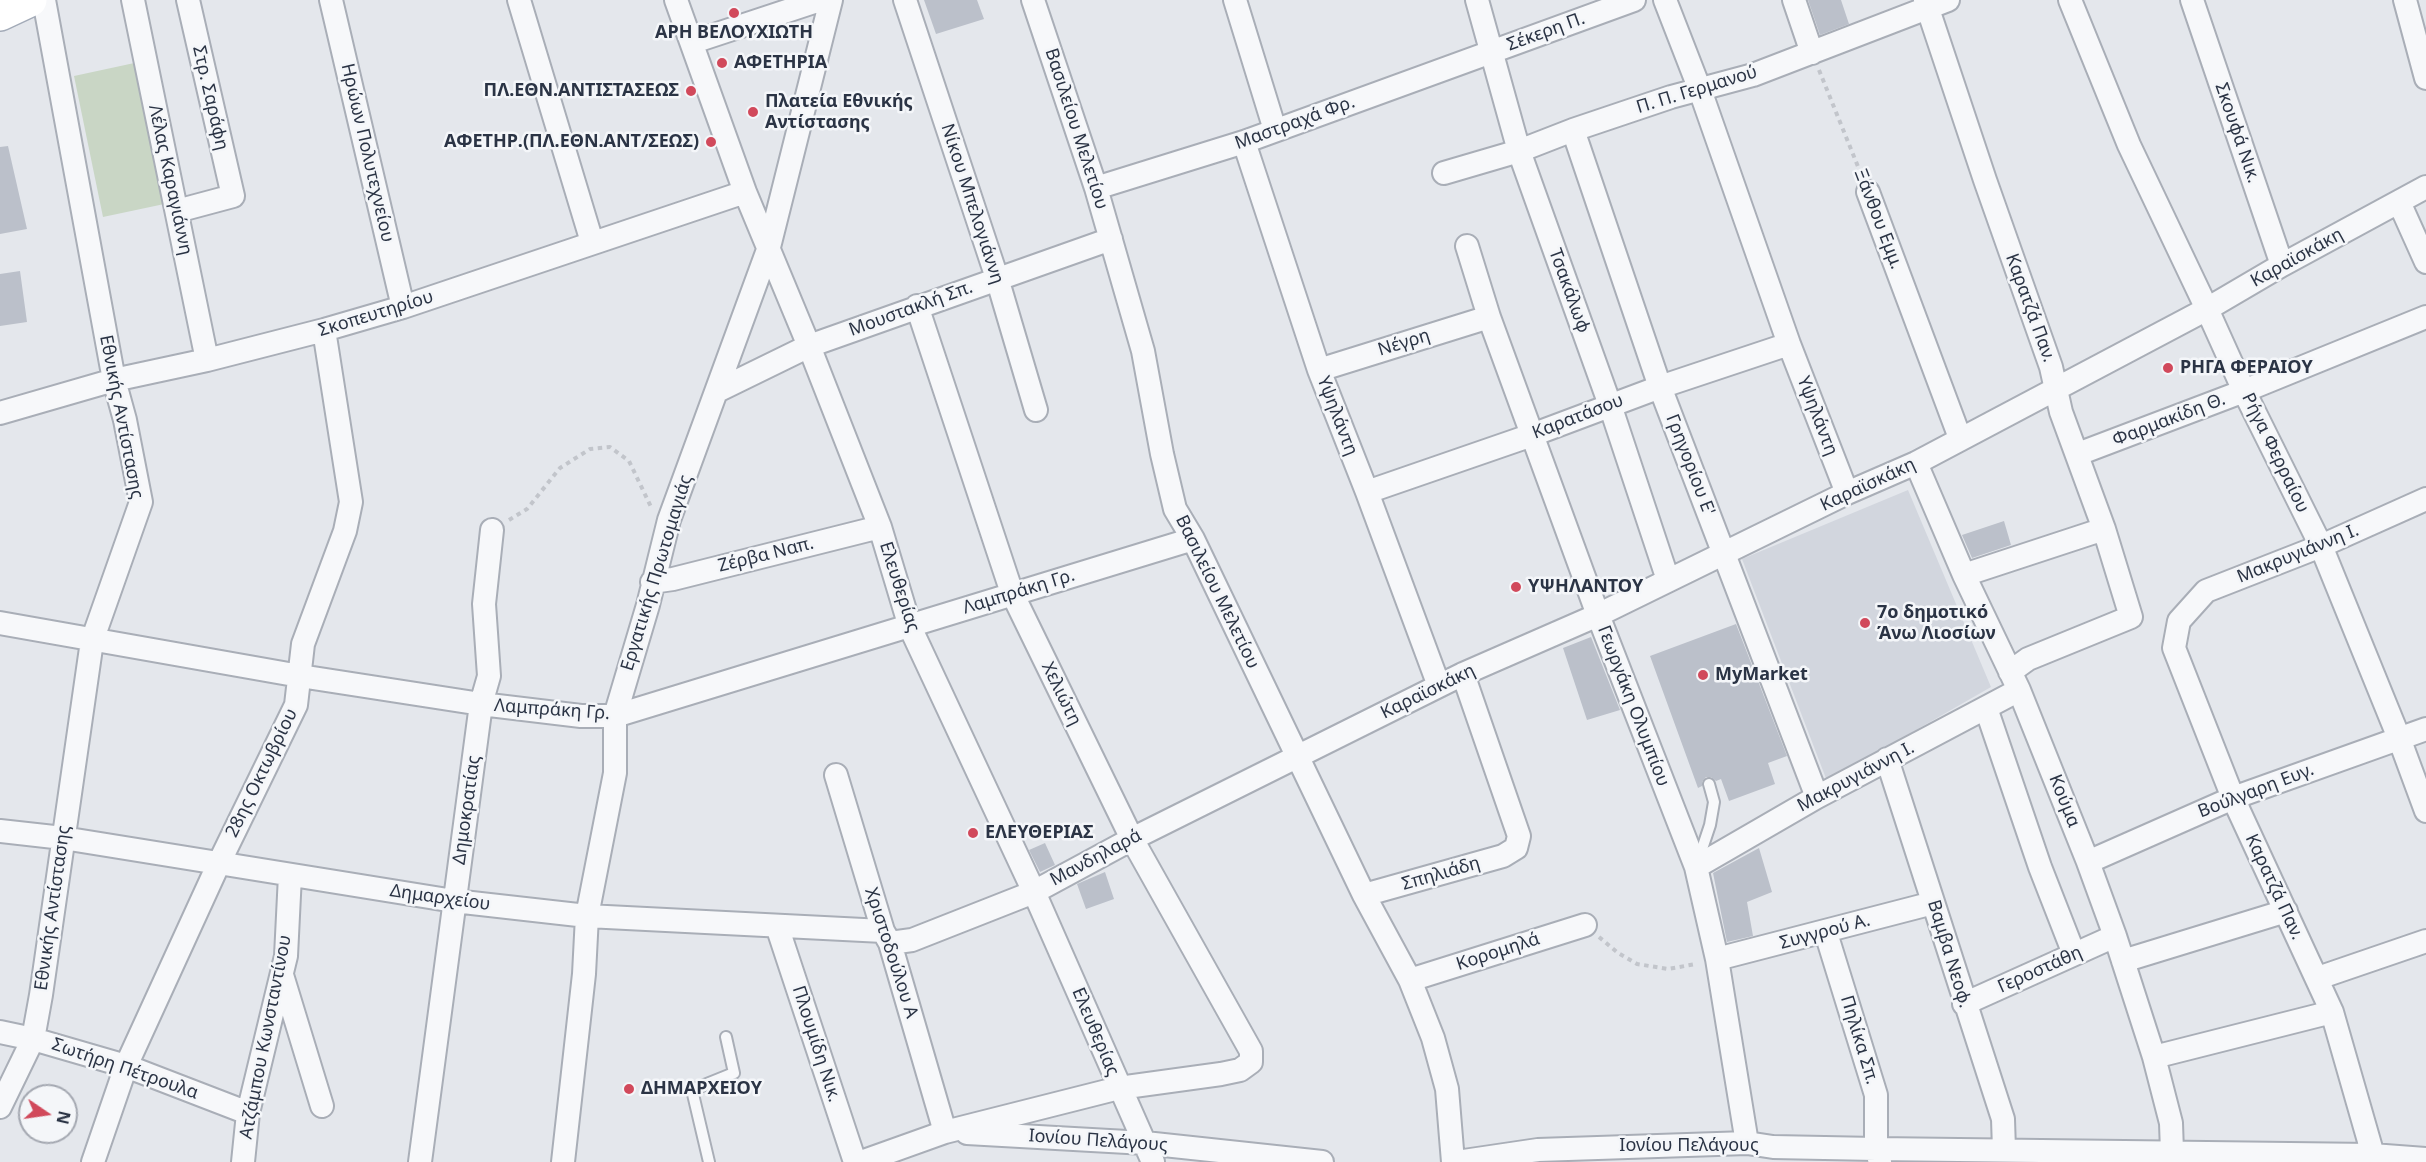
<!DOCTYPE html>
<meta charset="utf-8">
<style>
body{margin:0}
#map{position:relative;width:2426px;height:1162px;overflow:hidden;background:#e4e7ec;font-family:"Noto Sans",sans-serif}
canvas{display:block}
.north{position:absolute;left:18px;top:1084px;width:60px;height:60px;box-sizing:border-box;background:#f4f6f9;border:2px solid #a4a8b1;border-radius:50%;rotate:103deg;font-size:16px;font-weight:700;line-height:24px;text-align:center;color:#2b3445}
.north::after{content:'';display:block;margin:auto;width:21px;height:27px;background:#d1495b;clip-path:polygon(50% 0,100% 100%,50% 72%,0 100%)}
</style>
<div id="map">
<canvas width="2426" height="1162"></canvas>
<div class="north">N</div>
</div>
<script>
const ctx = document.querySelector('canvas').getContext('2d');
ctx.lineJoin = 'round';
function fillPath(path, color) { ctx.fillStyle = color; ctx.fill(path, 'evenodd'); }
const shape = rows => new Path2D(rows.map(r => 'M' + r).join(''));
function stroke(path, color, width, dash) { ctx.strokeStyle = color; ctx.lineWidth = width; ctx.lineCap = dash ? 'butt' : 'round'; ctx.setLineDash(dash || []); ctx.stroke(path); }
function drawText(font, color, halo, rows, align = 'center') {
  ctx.font = font + ' "Noto Sans",sans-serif'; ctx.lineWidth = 5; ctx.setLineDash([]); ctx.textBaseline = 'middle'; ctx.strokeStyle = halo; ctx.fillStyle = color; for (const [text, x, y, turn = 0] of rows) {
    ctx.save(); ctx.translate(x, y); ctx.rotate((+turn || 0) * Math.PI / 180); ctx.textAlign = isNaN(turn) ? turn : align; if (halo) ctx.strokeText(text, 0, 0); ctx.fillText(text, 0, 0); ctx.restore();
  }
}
fillPath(shape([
 [1908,490,1991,687,1827,781,1742,559]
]), '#d2d6de');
fillPath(shape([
 [139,62,169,203,103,217,74,76]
]), '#c9d6c5');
fillPath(shape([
 [924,0,977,0,984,19,936,34],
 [1808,0,1841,0,1849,24,1820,35],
 [8,146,27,229,0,234,0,147],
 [20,271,27,322,0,326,0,274],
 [2004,521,2011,545,1972,558,1962,535],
 [1736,624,1787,756,1768,763,1775,784,1729,801,1721,779,1716,781,1711,777,1706,777,1702,782,1702,786,1698,788,1650,656],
 [1591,637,1620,710,1587,720,1563,648],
 [1045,843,1055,865,1040,872,1029,850],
 [1759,848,1772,892,1747,902,1753,936,1727,942,1713,873],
 [1105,872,1114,899,1086,909,1077,884]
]), '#bbc0ca');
const service = shape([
 [1698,861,1710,825,1714,802,1709,784],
 [709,1162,692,1090,734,1073,726,1037]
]);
const minor = shape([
 [133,0,207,360],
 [331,0,403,307],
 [519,0,592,242],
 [676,0,745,192,809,346,880,527,910,627,1034,892,1153,1162],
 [905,0,997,278,1036,410],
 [1033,0,1096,188,1143,351,1162,454,1175,509,1193,539,1364,895,1410,980,1433,1038,1447,1089,1453,1162],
 [1235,0,1275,130],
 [1477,0,1519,151,1610,405,1668,580],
 [1665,0,1700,90,1789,344,1847,493],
 [1794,0,1812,53],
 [1925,0,1985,180,2051,367,2061,412,2104,529,2131,617,2028,659,2010,672],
 [2070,0,2129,145,2207,309,2244,391,2321,546,2399,738,2426,811],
 [2192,0,2282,265],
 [2405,0,2426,78],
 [693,42,820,0],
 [1573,130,1660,387,1817,797],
 [1244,142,1319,370,1367,492,1439,686],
 [1444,173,1519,151,1573,130,1671,97,1753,75,1948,0],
 [1096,188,1244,142,1634,0],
 [1868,192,1960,438],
 [2399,202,2426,262],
 [177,211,233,196,188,0],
 [1467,246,1489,317,1598,615,1696,867,1717,959,1747,1143],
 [1319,370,1489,317],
 [717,391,809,346,1111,239],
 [0,413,114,380,207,360,324,330,403,307,745,192],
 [2078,454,2244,391,2426,317],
 [1916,463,1964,575,2019,690,2088,862,2115,936,2154,1057,2171,1123,2172,1152],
 [1367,492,1532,435,1660,387,1789,344],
 [1964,575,2104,529],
 [652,582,673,579,880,527],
 [0,623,300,676,481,704,581,716,615,716,1193,539],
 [1986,708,2040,867,2074,954],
 [1887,759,2003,1119,2004,1150],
 [836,775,883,931,890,943,945,1132],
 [0,831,63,838,454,901,587,916,883,931],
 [2088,862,2233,798,2426,729],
 [1696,867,1817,797,2019,690],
 [1364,895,1503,856,1516,848,1519,836,1463,674],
 [777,926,855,1162],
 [1826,933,1876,1095,1876,1149,1880,1162],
 [890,943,912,940,1034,892,1132,839,1463,674,1598,615,1847,493,1916,463,2207,309,2282,265,2426,187],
 [1717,959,1933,903],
 [2123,961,2286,911],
 [282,975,322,1106],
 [2318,978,2426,941],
 [1410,980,1585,925],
 [1964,1004,2115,936],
 [0,1032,33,1039,126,1066,248,1113],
 [2154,1057,2332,1012],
 [0,1107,33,1039,41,995,92,641,141,502,125,420,114,380,44,0],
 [967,1133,1145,1143,1322,1162],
 [93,1162,126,1066,219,863,296,705,303,644,345,531,351,502,324,330],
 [243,1162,248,1113,286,956,290,875],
 [420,1162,481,704,489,676,484,604,492,530],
 [563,1162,584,974,587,916,615,773,615,716,648,605,669,520,769,247,831,0],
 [861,1162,945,1132,1119,1088,1221,1074,1240,1070,1251,1062,1251,1051,1132,839,1012,593,917,306],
 [1457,1162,1538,1150,1747,1143,1773,1147,1876,1149,2372,1155,2426,1159],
 [2375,1162,2332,1012,2233,798,2174,648,2179,621,2206,591,2321,546,2426,499]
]);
const primary = shape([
 [0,14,30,0]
]);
stroke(service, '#a9aeb7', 14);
stroke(minor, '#a9aeb7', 26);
stroke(primary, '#a3abb8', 36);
stroke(shape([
 [1819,70,1861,174],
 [509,520,527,509,560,468,590,449,610,447,629,461,652,509],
 [1599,937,1618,953,1637,964,1668,969,1696,964]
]), '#c2c5cb', 4, [4.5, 4.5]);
stroke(service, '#f7f8fa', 10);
stroke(minor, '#f7f8fa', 22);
stroke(primary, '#fff', 33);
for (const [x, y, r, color] of [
 [734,13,6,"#d1495b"],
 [722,63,6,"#d1495b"],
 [691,91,6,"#d1495b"],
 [753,112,6,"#d1495b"],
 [711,142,6,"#d1495b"],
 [2168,368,6,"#d1495b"],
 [1516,587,6,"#d1495b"],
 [1865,623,6,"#d1495b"],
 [1703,675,6,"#d1495b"],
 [973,833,6,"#d1495b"],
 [629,1089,6,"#d1495b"]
]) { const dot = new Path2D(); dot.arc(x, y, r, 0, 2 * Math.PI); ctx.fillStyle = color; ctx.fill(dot); stroke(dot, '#f4f6f9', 2); }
drawText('18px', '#2b3445', '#f4f6f9', [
 ["Σέκερη Π.",1546,32,-20],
 ["Π. Π. Γερμανού",1697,90,-17],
 ["Στρ. Σαράφη",210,98,77],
 ["Μαστραχά Φρ.",1295,123,-20],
 ["Βασιλείου Μελετίου",1076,129,72],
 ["Σκουφά Νικ.",2237,133,71],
 ["Ηρώων Πολυτεχνείου",367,153,77],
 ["Λέλας Καραγιάννη",170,180,78],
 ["Νίκου Μπελογιάννη",972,204,72],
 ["Ξάνθου Εμμ.",1878,219,69],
 ["Καραϊσκάκη",2297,258,-29],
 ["Τσακάλωφ",1569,291,70],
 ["Καρατζά Παν.",2030,308,70],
 ["Μουστακλή Σπ.",911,309,-20],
 ["Σκοπευτηρίου",376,314,-17],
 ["Νέγρη",1404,343,-17],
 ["Υψηλάντη",1337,416,69],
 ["Υψηλάντη",1817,416,69],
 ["Εθνικής Αντίστασης",121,417,79],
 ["Καρατάσου",1578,417,-21],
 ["Φαρμακίδη Θ.",2169,420,-21],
 ["Ρήγα Φερραίου",2275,453,64],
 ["Γρηγορίου Ε'",1690,465,69],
 ["Καραϊσκάκη",1868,485,-25],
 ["Μακρυγιάννη Ι.",2298,554,-22],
 ["Ζέρβα Ναπ.",766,555,-14],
 ["Εργατικής Πρωτομαγιάς",657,573,-73],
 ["Ελευθερίας",899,587,72],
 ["Λαμπράκη Γρ.",1019,592,-17],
 ["Βασιλείου Μελετίου",1217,592,64],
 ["Καραϊσκάκη",1428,692,-26],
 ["Χελιώτη",1061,694,64],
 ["Γεωργάκη Ολυμπίου",1633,706,69],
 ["Λαμπράκη Γρ.",552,710,4],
 ["28ης Οκτωβρίου",262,773,-64],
 ["Μακρυγιάννη Ι.",1856,777,-28],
 ["Βούλγαρη Ευγ.",2256,791,-21],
 ["Κούμα",2064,801,68],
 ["Δημοκρατίας",467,810,-82],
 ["Μανδηλαρά",1096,858,-28],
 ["Σπηλιάδη",1441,874,-16],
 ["Καρατζά Παν.",2274,887,65],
 ["Δημαρχείου",440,898,8],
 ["Εθνικής Αντίστασης",53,908,-82],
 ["Συγγρού Α.",1825,932,-15],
 ["Κορομηλά",1498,952,-18],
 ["Χριστοδούλου Α",891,953,72],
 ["Βαμβα Νεοφ.",1949,954,73],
 ["Γεροστάθη",2040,970,-24],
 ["Ελευθερίας",1095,1032,67],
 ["Ατζάμπου Κωνσταντίνου",266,1037,-79],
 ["Πηλίκα Σπ.",1859,1040,73],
 ["Πλουμίδη Νικ.",816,1044,72],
 ["Σωτήρη Πέτρουλα",125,1069,19],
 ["Ιονίου Πελάγους",1098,1141,4],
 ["Ιονίου Πελάγους",1689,1146]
]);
drawText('bold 18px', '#2b3445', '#f4f6f9', [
 ["ΑΡΗ ΒΕΛΟΥΧΙΩΤΗ",734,33,"center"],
 ["ΑΦΕΤΗΡΙΑ",734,63],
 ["ΠΛ.ΕΘΝ.ΑΝΤΙΣΤΑΣΕΩΣ",679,91,"right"],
 ["Πλατεία Εθνικής",765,102],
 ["Αντίστασης",765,123],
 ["ΑΦΕΤΗΡ.(ΠΛ.ΕΘΝ.ΑΝΤ/ΣΕΩΣ)",699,142,"right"],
 ["ΡΗΓΑ ΦΕΡΑΙΟΥ",2180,368],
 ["ΥΨΗΛΑΝΤΟΥ",1528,587],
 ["7ο δημοτικό",1877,613],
 ["Άνω Λιοσίων",1877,634],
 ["MyMarket",1715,675],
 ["ΕΛΕΥΘΕΡΙΑΣ",985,833],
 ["ΔΗΜΑΡΧΕΙΟΥ",641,1089]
], 'left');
</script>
